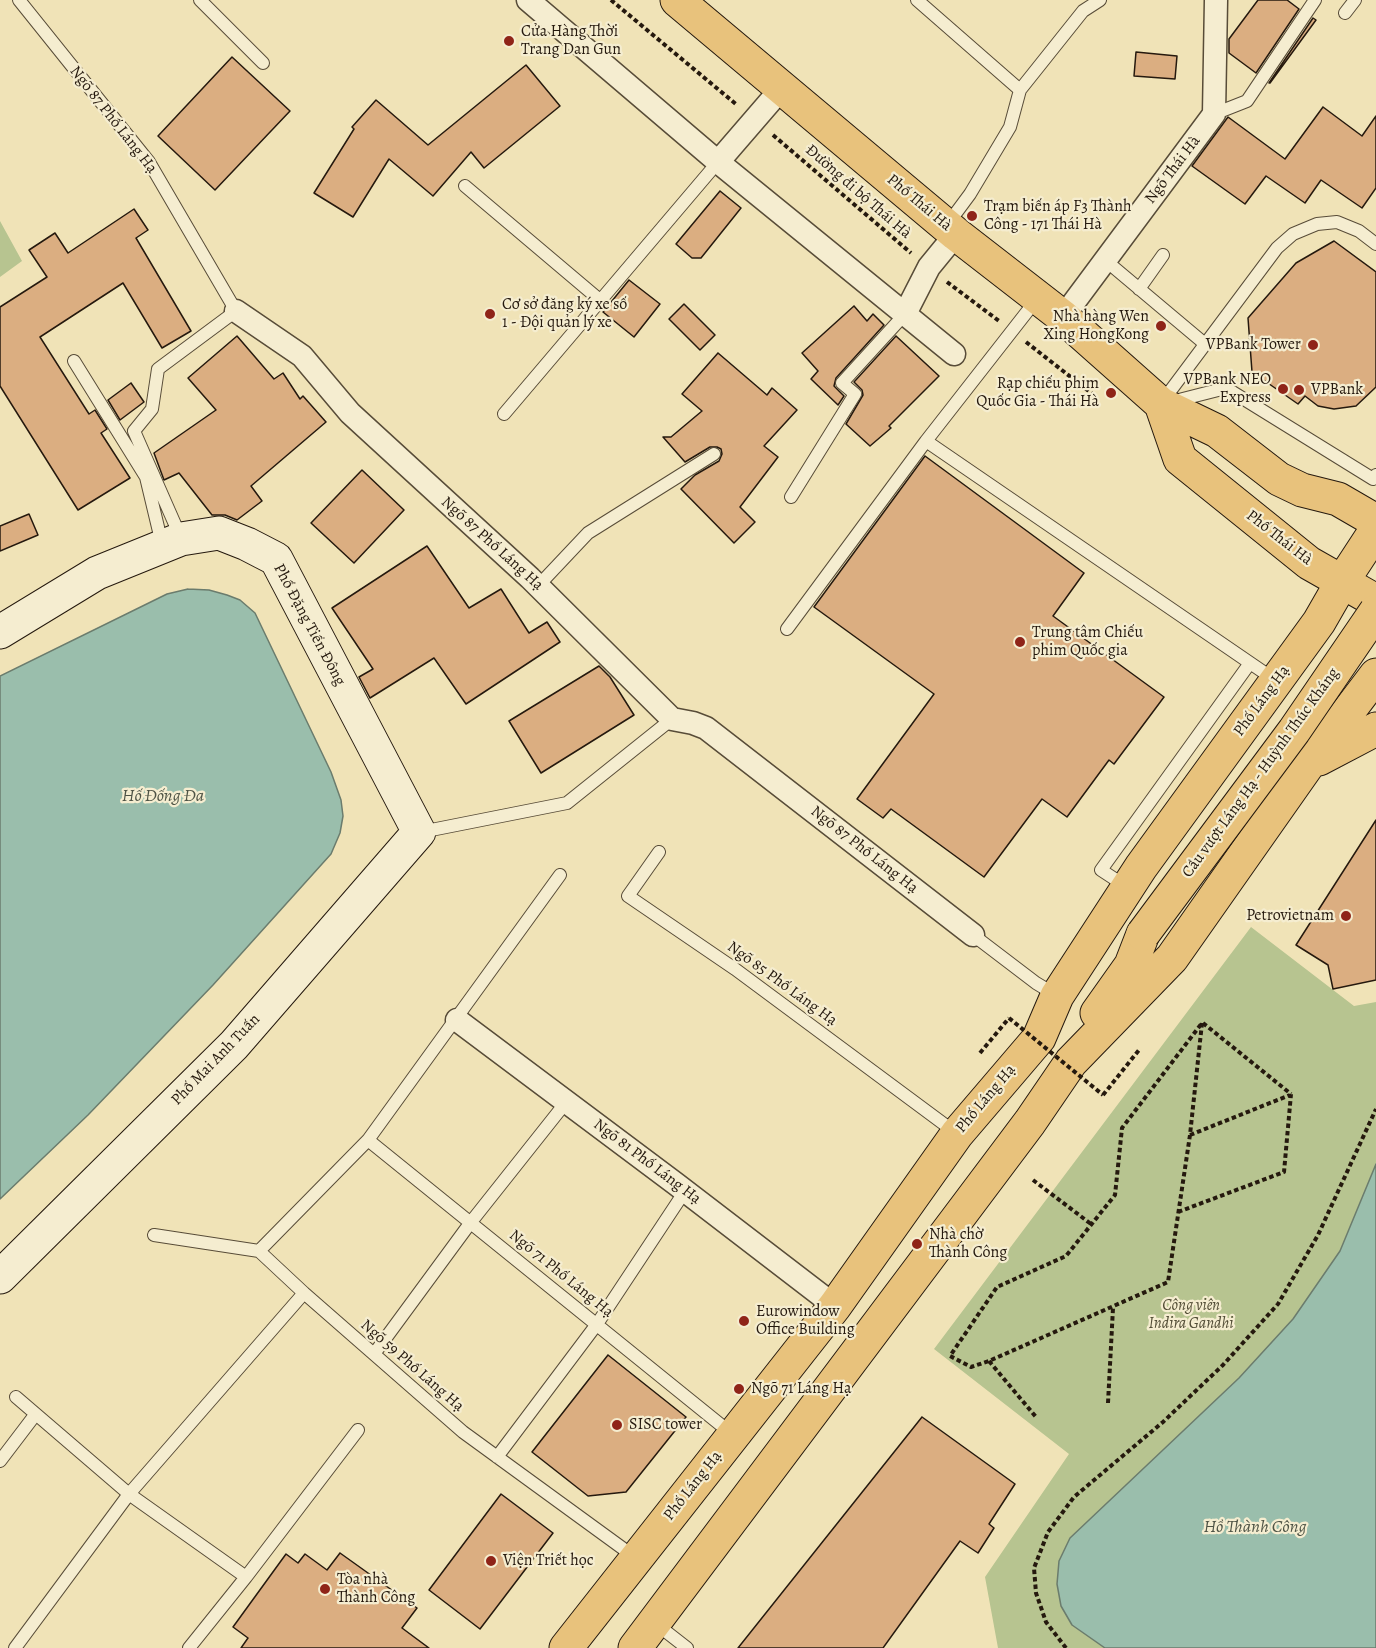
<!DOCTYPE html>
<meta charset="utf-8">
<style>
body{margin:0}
canvas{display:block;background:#f0e3b7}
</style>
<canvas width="1376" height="1648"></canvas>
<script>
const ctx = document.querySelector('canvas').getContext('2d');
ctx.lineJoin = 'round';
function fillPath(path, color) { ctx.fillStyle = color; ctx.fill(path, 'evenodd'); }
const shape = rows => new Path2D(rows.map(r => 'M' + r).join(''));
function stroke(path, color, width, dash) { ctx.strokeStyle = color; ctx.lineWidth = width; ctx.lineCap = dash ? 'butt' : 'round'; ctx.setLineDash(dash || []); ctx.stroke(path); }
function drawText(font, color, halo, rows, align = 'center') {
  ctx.font = font + ' Alegreya,serif'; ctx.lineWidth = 4.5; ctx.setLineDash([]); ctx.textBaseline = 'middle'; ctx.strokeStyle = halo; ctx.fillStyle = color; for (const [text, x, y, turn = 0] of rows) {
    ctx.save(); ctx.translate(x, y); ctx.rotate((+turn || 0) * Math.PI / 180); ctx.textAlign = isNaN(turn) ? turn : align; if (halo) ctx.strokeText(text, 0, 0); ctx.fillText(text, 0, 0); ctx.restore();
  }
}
fillPath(shape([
 [0,221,22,261,0,277],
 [1251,927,1354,1006,1376,1002,1376,1648,998,1648,985,1577,1069,1454,934,1349]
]), '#b7c490');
const water = shape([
 [188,589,209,590,227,595,240,600,255,613,331,772,341,800,343,816,340,833,331,854,213,985,88,1115,0,1199,0,676,167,594,188,589],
 [1376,1164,1376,1648,1105,1648,1072,1625,1061,1606,1057,1584,1059,1561,1070,1538,1239,1378,1293,1319,1340,1251,1376,1164]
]);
fillPath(water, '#9abeac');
stroke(water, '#6b7c6d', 1.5);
const building = shape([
 [1258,0,1287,0,1299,9,1256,73,1229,53,1229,39,1258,0],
 [1313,18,1316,20,1270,83,1269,83,1313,18],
 [1136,52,1177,56,1175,79,1134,76,1136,52],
 [232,57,290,111,215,190,158,136,232,57],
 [526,65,560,106,484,168,471,152,433,196,389,159,353,217,314,193,354,129,352,127,376,100,428,145,526,65],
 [1323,107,1362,136,1376,116,1376,188,1362,208,1321,180,1305,203,1266,176,1245,204,1192,166,1228,117,1285,159,1323,107],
 [720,191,741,208,701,258,692,258,676,244,720,191],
 [134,209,148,230,136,238,191,331,162,348,123,283,40,337,89,414,95,410,107,429,101,433,130,478,78,510,0,386,0,307,47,277,29,250,55,233,68,253,134,209],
 [1334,241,1376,272,1376,387,1356,406,1334,409,1318,406,1305,396,1298,404,1252,372,1248,318,1296,263,1334,241],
 [629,280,660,304,634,337,603,312,629,280],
 [684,304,715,335,700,350,669,319,684,304],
 [854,306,867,321,873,314,884,325,836,378,834,386,844,396,838,405,811,379,818,371,802,353,854,306],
 [237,336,274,379,283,373,300,399,303,396,326,422,251,486,262,501,237,520,225,515,212,515,179,473,164,480,154,453,216,410,188,378,237,336],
 [896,336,939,376,889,426,891,428,870,446,846,424,863,395,862,390,854,382,896,336],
 [718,353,767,395,772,388,797,410,764,446,778,457,740,507,755,522,734,543,681,489,695,475,719,461,722,454,721,449,717,447,710,447,685,462,663,437,671,437,702,411,682,394,718,353],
 [131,383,144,402,120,420,108,400,131,383],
 [925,456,1084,573,1053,616,1164,697,1114,764,1109,760,1067,817,1042,799,984,877,891,809,883,818,857,799,934,694,814,607,925,456],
 [362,470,404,510,354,563,311,523,362,470],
 [29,514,38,535,0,551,0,526,29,514],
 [427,546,469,608,501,589,529,633,547,622,560,642,466,704,434,658,370,698,359,677,373,669,332,608,427,546],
 [599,666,610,677,634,715,541,773,509,721,599,666],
 [1376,820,1376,980,1333,989,1328,965,1296,945,1376,820],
 [608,1355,686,1417,626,1492,588,1496,532,1452,608,1355],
 [922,1417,1015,1484,989,1524,994,1528,978,1553,960,1541,883,1648,738,1648,922,1417],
 [501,1494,553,1533,480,1629,429,1590,501,1494],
 [340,1553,417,1608,402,1628,429,1648,241,1648,248,1638,233,1627,286,1554,298,1563,305,1554,327,1570,340,1553]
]);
fillPath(building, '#dbae81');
stroke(building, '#25190e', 1.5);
const lane = shape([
 [19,0,149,162,236,311,158,369,152,409,134,431,181,538],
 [200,0,263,63],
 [917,0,1020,90],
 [1345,13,1355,0],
 [1214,114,1247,101,1315,0],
 [465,186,601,301],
 [947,225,970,194,1010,127,1020,90,1083,11,1100,0],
 [1105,260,1205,344],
 [1139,289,1163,255],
 [74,361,146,477,162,544],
 [1162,402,1277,248,1293,234,1317,224,1337,222,1359,231,1376,244],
 [1171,402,1226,388,1373,479,1376,475],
 [504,414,718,162],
 [926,441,1275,680],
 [791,497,855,394,842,383,905,314],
 [538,586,588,533,714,454],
 [787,629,926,441,1037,299],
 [421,832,567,803,672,719],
 [659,852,628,896,735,969,956,1133],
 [1127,887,1101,870,1250,663],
 [973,935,1036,983,1056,995],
 [368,1140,732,1434],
 [154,1235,259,1251,304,1293,463,1432,636,1558],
 [259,1251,368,1140,560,875],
 [374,1354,471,1222,567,1101],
 [16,1397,129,1494,246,1577],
 [497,1457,597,1324,685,1191],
 [0,1461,35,1415],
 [655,1623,687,1648],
 [15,1648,129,1494,304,1293],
 [189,1648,246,1577,358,1430]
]);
const street = shape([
 [528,0,718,162,954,354],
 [718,162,781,89],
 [236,311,302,356,350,413,530,578,672,719,693,723,706,728,973,935],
 [905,314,929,267,956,234],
 [1063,317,1214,114,1216,0],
 [457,1020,676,1184,835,1306]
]);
const secondary = shape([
 [0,632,97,573,181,539,219,533,247,544,276,559,419,832,234,1045,0,1277]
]);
const primary = shape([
 [677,0,956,234,1063,317,1161,404,1217,431,1279,479,1302,490,1338,499,1376,521],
 [1161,404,1180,459,1309,563,1376,601],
 [1319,759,1376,729],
 [1097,1013,1131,965,1143,934],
 [566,1648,835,1306,957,1134,1039,1038,1057,996,1141,867,1319,622,1342,582,1376,530],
 [635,1648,1030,1122,1071,1062,1172,958,1307,766,1376,675]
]);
stroke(lane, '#584c38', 14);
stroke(street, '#584c38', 25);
stroke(secondary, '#25190e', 35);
stroke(primary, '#25190e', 35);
stroke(shape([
 [611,0,737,105],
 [773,135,911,253],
 [947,282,999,321],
 [1026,342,1095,396],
 [1202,1023,1190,1135,1168,1282,989,1361,971,1367,950,1356,997,1287,1066,1256,1115,1195,1122,1128,1202,1023],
 [1203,1023,1291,1094],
 [980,1053,1009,1018],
 [1103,1095,1139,1050],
 [1190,1135,1290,1095],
 [1033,1180,1091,1224],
 [1178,1212,1284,1172,1291,1094],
 [989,1361,1036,1417],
 [1108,1403,1113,1308],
 [1066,1648,1046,1622,1036,1593,1034,1568,1048,1532,1074,1497,1163,1422,1223,1365,1278,1304,1318,1235,1376,1109]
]), '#25190e', 4, [4.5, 3]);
stroke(lane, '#f5edd0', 12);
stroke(street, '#f5edd0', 22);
stroke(secondary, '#f5edd0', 33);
stroke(primary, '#e8c27c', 33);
const primaryBridge = shape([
 [1143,934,1294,731,1376,611]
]);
stroke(primaryBridge, '#25190e', 35, []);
stroke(shape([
 [1009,1018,1103,1095]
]), '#25190e', 4, [4.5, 3]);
stroke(primaryBridge, '#e8c27c', 33);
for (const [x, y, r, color] of [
 [509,41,6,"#8f2418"],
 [972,216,6,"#8f2418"],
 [490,314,6,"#8f2418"],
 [1161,326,6,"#8f2418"],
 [1313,345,6,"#8f2418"],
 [1283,389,6,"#8f2418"],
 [1299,390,6,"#8f2418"],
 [1111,393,6,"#8f2418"],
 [1020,642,6,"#8f2418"],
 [1346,916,6,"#8f2418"],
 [917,1244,6,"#8f2418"],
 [744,1321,6,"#8f2418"],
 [739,1389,6,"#8f2418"],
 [617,1425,6,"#8f2418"],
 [491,1561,6,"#8f2418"],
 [325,1589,6,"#8f2418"]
]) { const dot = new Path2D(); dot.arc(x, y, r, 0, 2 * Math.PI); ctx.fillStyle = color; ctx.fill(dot); stroke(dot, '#f5edd0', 2); }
drawText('16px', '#25190e', '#f5edd0', [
 ["Cửa Hàng Thời",521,32],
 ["Trang Dan Gun",521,50],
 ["Trạm biến áp F3 Thành",984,207],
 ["Công - 171 Thái Hà",984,225],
 ["Cơ sở đăng ký xe số",502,305],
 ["1 - Đội quản lý xe",502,323],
 ["Nhà hàng Wen",1149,317,"right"],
 ["Xing HongKong",1149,335,"right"],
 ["VPBank Tower",1301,345,"right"],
 ["VPBank NEO",1271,380,"right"],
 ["Express",1271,398,"right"],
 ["Rạp chiếu phim",1099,384,"right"],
 ["Quốc Gia - Thái Hà",1099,402,"right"],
 ["VPBank",1311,390],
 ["Trung tâm Chiếu",1032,633],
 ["phim Quốc gia",1032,651],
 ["Petrovietnam",1334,916,"right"],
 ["Nhà chờ",929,1235],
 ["Thành Công",929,1253],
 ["Eurowindow",756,1312],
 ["Office Building",756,1330],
 ["Ngõ 71 Láng Hạ",751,1389],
 ["SISC tower",629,1425],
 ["Viện Triết học",503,1561],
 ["Tòa nhà",337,1580],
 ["Thành Công",337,1598]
], 'left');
drawText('16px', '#25190e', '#f5edd0', [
 ["Ngõ 87 Phố Láng Hạ",113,120,52],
 ["Ngõ Thái Hà",1173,170,-53],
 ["Đường đi bộ Thái Hà",858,192,41],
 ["Phố Thái Hà",919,203,40],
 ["Phố Thái Hà",1279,538,38],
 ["Ngõ 87 Phố Láng Hạ",492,544,42],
 ["Phố Đặng Tiến Đông",309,625,62],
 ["Phố Láng Hạ",1262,701,-54],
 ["Cầu vượt Láng Hạ - Huỳnh Thúc Kháng",1261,773,-54],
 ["Ngõ 87 Phố Láng Hạ",864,850,38],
 ["Ngõ 85 Phố Láng Hạ",782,984,36],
 ["Phố Mai Anh Tuấn",216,1060,-46],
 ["Phố Láng Hạ",986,1099,-50],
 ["Ngõ 81 Phố Láng Hạ",647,1162,37],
 ["Ngõ 71 Phố Láng Hạ",561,1274,39],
 ["Ngõ 59 Phố Láng Hạ",412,1366,41],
 ["Phố Láng Hạ",693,1486,-52]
]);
drawText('italic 16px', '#514c35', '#f5edd0', [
 ["Công viên",1191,1306],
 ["Indira Gandhi",1191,1324]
]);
drawText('italic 18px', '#4e5345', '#f5edd0', [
 ["Hố Đống Đa",163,797],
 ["Hồ Thành Công",1255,1528]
]);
</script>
